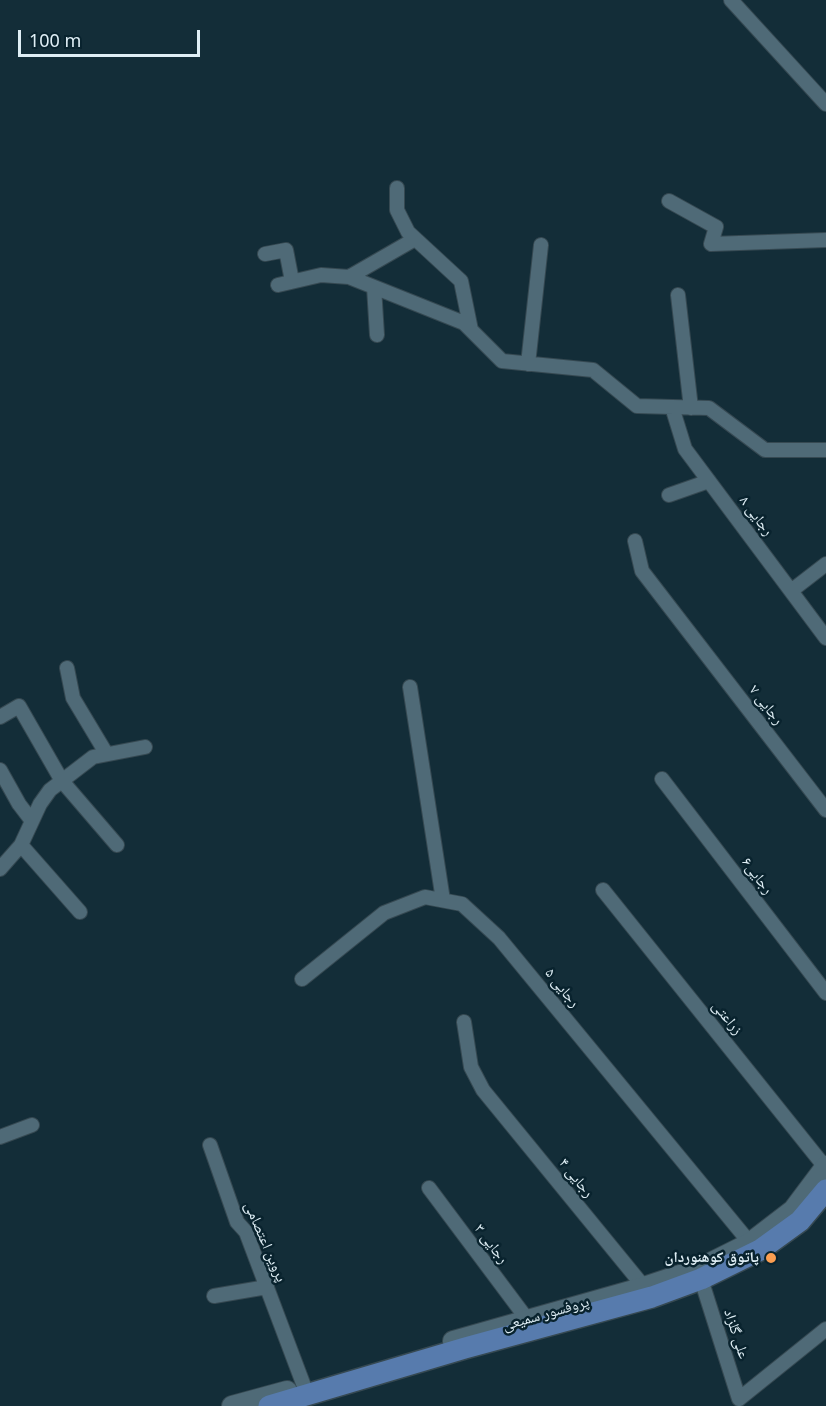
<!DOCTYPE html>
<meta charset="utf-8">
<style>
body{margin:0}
#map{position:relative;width:826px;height:1406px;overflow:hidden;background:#132d38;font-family:"Noto Sans",sans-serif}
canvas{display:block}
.scale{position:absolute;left:18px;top:30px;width:182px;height:27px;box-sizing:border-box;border:3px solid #dfeef5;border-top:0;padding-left:8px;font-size:18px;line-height:21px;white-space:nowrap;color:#dfeef5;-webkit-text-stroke:4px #09232e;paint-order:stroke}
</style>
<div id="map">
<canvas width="826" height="1406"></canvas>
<div class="scale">100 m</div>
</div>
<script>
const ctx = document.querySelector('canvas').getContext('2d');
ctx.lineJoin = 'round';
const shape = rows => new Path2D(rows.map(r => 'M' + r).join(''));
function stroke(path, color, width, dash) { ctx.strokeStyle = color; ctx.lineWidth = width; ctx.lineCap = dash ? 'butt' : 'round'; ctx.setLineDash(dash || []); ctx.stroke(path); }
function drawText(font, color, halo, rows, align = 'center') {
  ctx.font = font + ' "Noto Sans","Noto Naskh Arabic",sans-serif'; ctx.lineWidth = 5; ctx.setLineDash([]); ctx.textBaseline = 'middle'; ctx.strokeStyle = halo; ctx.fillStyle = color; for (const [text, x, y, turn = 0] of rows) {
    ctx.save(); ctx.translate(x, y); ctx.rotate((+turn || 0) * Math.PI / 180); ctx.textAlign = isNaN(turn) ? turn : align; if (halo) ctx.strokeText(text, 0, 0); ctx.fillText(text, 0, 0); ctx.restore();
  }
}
const street = shape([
 [731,0,826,104],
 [397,188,397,210,408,232,461,281,471,330],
 [669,201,716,227,711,244,826,240],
 [265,254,286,250,292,281],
 [349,277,415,239],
 [278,285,321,275,349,277,464,323,502,361,593,370,637,406,709,408,765,450,826,450],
 [374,287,377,335],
 [678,295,691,408],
 [528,364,541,245],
 [672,407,685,449,826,638],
 [669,495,709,481],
 [635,541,642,571,826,810],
 [791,591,826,564],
 [67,668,73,698,106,753],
 [410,687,443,900],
 [0,717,19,706,62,781,117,845],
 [0,770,19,804,32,821],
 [662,779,826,993],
 [0,869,21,845],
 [603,890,825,1167],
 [80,912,21,845,40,804,50,790,93,757,145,747],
 [302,979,384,913,425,897,462,904,499,938,750,1243],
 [464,1022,471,1067,483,1090,644,1287],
 [0,1137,32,1125],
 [210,1145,237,1222,246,1232,304,1386],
 [429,1188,527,1319],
 [701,1279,739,1399,826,1329],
 [214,1296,267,1287]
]);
const secondary = shape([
 [453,1341,644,1287,698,1269,750,1243,793,1210,826,1166],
 [232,1406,287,1391]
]);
const primary = shape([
 [269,1406,465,1348,652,1297,701,1279,760,1250,800,1221,826,1190]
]);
stroke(street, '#364952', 16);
stroke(secondary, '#364952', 22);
stroke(primary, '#364952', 24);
stroke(street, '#4f6a77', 14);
stroke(secondary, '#4f6a77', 20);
stroke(primary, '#577bad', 21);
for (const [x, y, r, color] of [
 [771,1258,6,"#fb9e51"]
]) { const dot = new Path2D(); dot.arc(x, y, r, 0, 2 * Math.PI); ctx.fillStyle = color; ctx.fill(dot); stroke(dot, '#09232e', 2); }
drawText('15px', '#dfeef5', '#09232e', [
 ["رجایی ۸",756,516,53],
 ["رجایی ۷",766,705,52],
 ["رجایی۶",757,876,53],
 ["رجایی ۵",562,988,51],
 ["زراعتی",727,1018,51],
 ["رجایی ۴",576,1178,51],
 ["پروین اعتصامی",265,1242,67],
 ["رجایی ۳",491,1244,53],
 ["پروفسور سمیعی",546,1314,-16],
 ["علی گلزاد",736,1334,72]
]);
drawText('bold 15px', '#dfeef5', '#09232e', [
 ["پاتوق کوهنوردان",759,1258]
], 'right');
</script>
